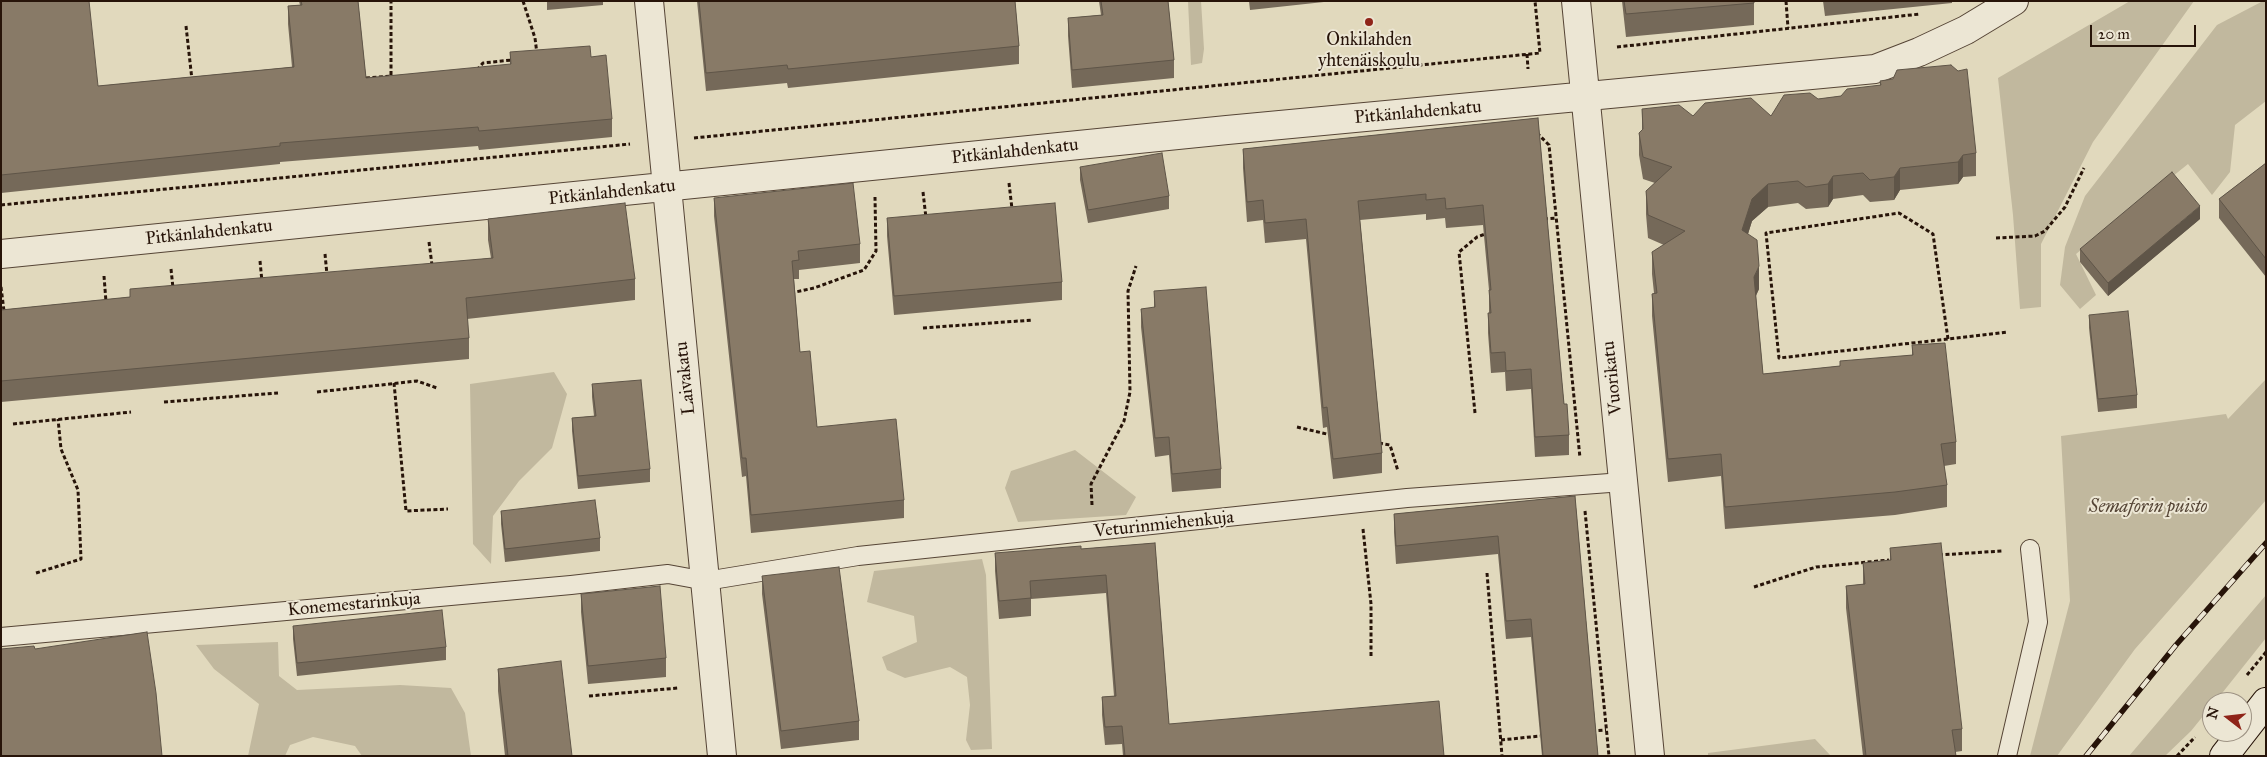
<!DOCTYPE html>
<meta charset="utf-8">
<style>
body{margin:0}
#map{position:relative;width:2267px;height:757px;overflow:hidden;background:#e1d9bd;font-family:"IM FELL Great Primer",serif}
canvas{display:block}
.frame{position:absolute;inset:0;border:2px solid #271409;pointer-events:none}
.north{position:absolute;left:2202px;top:692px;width:50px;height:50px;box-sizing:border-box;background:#ece6d4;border:1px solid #9d9283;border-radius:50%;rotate:286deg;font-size:14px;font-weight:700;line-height:20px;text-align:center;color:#271409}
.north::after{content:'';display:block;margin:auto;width:18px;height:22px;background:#8f2418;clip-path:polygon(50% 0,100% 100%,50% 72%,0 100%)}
.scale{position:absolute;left:2090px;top:25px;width:106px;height:22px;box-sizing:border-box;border:2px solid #271409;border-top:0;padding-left:6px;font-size:15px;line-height:18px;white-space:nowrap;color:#271409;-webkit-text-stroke:4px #ece6d4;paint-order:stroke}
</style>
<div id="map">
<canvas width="2267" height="757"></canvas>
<div class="frame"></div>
<div class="north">N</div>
<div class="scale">20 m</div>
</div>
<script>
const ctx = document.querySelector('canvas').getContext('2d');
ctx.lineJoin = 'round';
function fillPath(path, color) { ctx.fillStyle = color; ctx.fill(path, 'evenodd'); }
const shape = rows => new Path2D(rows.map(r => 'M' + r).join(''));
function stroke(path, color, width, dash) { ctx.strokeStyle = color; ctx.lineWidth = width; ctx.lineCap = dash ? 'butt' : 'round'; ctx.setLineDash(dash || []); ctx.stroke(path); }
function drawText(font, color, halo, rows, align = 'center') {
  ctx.font = font + ' "IM FELL Great Primer",serif'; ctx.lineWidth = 4; ctx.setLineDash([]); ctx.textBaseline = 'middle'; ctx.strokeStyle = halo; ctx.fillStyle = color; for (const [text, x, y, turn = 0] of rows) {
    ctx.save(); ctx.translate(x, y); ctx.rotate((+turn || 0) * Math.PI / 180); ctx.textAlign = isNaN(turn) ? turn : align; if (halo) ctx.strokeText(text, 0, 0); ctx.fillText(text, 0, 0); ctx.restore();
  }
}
fillPath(shape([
 [1188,1,1201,1,1204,49,1202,63,1191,65],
 [2130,1,2194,1,2093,142,2041,244,2041,307,2020,309,2013,215,1998,78],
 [2263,1,2266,1,2266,101,2235,125,2230,172,2212,195,2188,164,2076,254,2096,295,2080,309,2060,285,2065,247,2085,196,2217,25],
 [554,372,567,394,552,448,519,481,493,516,491,564,473,544,470,384],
 [2266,379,2266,500,2135,649,2057,756,2030,756,2070,601,2061,436,2226,414,2228,419],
 [1075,450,1136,497,1126,515,1018,522,1005,488,1011,471],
 [982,559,986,575,992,749,971,750,966,740,970,705,967,677,950,667,905,678,887,670,882,657,917,642,914,616,867,602,874,571],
 [2266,595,2266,638,2215,702,2212,702,2212,705,2191,731,2165,756,2129,756],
 [278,642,279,676,297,690,400,685,451,688,465,713,471,756,362,756,355,746,313,737,290,745,285,756,248,756,259,704,214,669,196,645],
 [1815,739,1831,756,1708,756,1708,753]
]), '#c1b89e');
const service = shape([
 [1,637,571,585,668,574,706,581,858,556,1407,498,1623,482],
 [2007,756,2038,622,2030,549]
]);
const minor = shape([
 [649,1,722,756],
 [1576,1,1650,756],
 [1,254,1227,130,1875,69,1919,52,1966,30,2014,1]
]);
const secondary = shape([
 [2224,756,2266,702]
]);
stroke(service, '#564536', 20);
stroke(minor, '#564536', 30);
stroke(secondary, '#271409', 30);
stroke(shape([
 [523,1,535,38,537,54],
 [1786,1,1788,28],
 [186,26,192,80],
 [1617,47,1920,14],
 [1527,54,1528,69],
 [477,70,483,63,512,60],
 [366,78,391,76,391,1],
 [1537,133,1549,145,1580,458],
 [694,138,1540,53,1535,1],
 [1009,183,1012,209],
 [923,192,926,218],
 [1,205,630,144],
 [1544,219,1557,218],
 [1996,238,2035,236,2045,231,2065,207,2084,168],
 [429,242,432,265],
 [325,254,327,275],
 [260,261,262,282],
 [171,269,173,288],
 [104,276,106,302],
 [1,287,4,311],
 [791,293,814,288,864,270,876,251,875,197],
 [923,328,1033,320],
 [1948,339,1933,234,1899,213,1766,233,1779,358,1948,339,2008,332],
 [394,383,406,511,448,509],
 [317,392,417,381,437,388],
 [164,402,278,393],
 [1475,413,1459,252,1477,237,1488,233],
 [13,424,131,412],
 [1297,427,1331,435],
 [1379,443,1390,445,1398,471],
 [1092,505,1091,484,1124,421,1130,392,1128,291,1136,266],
 [1585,511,1609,756],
 [1363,529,1371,604,1371,658],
 [1939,555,2002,551],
 [36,573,81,559,78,490,61,449,58,419],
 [1487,573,1502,756],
 [1754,587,1816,567,1889,560],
 [2247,675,2266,652],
 [589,696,678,688],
 [1592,731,1606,730],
 [1501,740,1540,736],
 [2177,756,2195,737]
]), '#271409', 3, [4, 2.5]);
stroke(service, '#ece6d4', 18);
stroke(minor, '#ece6d4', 28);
stroke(secondary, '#ece6d4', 28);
const rail = shape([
 [2086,756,2176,645,2266,543]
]);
stroke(rail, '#271409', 5.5);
stroke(rail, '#ece6d4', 4, [11]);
fillPath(shape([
 [1,1,98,86,292,67,288,24,288,6,300,5,299,1,358,1,366,78,510,65,510,52,591,57,612,119,612,137,479,150,478,146,280,162,280,164,1,193],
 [547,1,603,1,603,5,547,10],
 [697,1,1015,1,1019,46,1019,64,788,88,787,83,706,91],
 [1099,1,1168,1,1174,60,1174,78,1072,88,1068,36,1068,18,1101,15],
 [1249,1,1333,1,1250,10],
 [1622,1,1754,1,1754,25,1626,37],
 [1823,1,1952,1,1952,3,1825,16],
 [1880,81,1976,153,1976,176,1963,177,1958,184,1900,190,1894,200,1870,202,1863,195,1833,199,1828,207,1806,209,1798,203,1768,207,1752,221,1748,234,1759,289,1756,296,1763,374,1840,366,1912,355,1912,345,1956,442,1956,464,1944,466,1947,485,1947,507,1895,515,1725,529,1721,476,1668,482,1652,316,1652,294,1654,293,1652,274,1652,252,1664,245,1648,238,1646,214,1646,191,1655,183,1643,179,1639,155,1639,133,1642,130,1642,109,1693,116,1771,116,1818,99,1841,96,1880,85],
 [1538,118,1564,404,1569,435,1569,455,1535,457,1531,389,1506,391,1505,372,1491,373,1488,333,1488,313,1489,313,1489,290,1483,225,1446,228,1445,218,1426,220,1426,214,1360,220,1382,453,1382,473,1333,479,1327,427,1323,428,1306,239,1265,243,1263,220,1247,222,1243,168,1243,149],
 [2266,163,2266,277,2219,218,2219,199],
 [1080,167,1169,196,1169,209,1088,223,1080,180],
 [714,198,860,244,860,263,799,270,799,279,794,279,800,352,817,427,904,500,904,518,751,533,746,476,742,477,714,216],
 [887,218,1062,282,1062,300,894,315,887,236],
 [488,219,635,279,635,300,467,319,469,338,469,359,1,402,1,310,130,297,491,258,488,240],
 [2200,219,2108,296,2080,262,2080,249],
 [1154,291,1221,469,1221,488,1172,492,1169,455,1155,457,1141,327,1141,309,1154,308],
 [2089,315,2137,395,2137,408,2098,412,2089,328],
 [592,384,650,469,650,482,578,489,572,431,572,418,594,416,592,397],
 [1575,496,1598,756,1542,756,1531,637,1506,639,1498,554,1396,564,1394,532,1394,514],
 [501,511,600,538,600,551,505,562,501,524],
 [1155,543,1169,724,1444,756,1123,756,1122,744,1105,745,1102,715,1102,697,1114,696,1106,593,1031,599,1031,616,999,619,995,571,995,553,1081,549],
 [1890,548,1962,729,1962,751,1955,752,1956,756,1863,756,1846,608,1846,586,1863,584,1863,563,1890,560],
 [762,576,859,721,859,740,781,749,762,594],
 [581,594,666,658,666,677,588,684,581,612],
 [293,626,446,647,446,660,297,676,293,639],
 [498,669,572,756,505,756,498,691]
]), '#756959');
fillPath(shape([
 [1963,155,1963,177,1958,184,1958,162],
 [1900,168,1900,190,1894,200,1894,177],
 [1833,176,1833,199,1828,207,1828,184],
 [1768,184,1768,207,1752,221,1742,253,1742,230,1752,199],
 [2200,206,2200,219,2108,296,2108,283],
 [1759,266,1759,289,1754,299,1754,277]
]), '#5f5548');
const building = shape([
 [1,1,89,1,98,86,294,67,288,6,302,5,301,1,358,1,366,78,511,64,510,52,590,46,591,57,606,55,612,119,479,131,478,127,280,143,280,146,1,175,1,1],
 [699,1,1015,1,1019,46,788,69,787,65,706,73,699,1],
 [1101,1,1168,1,1174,60,1072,70,1068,18,1103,15,1101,1],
 [1624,1,1754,1,1754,3,1626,14,1624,1],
 [1951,65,1958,71,1967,69,1976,153,1963,155,1958,162,1900,168,1894,177,1870,180,1863,173,1833,176,1828,184,1806,187,1798,181,1768,184,1752,199,1742,230,1757,240,1759,266,1754,277,1763,374,1840,366,1840,361,1913,355,1912,345,1945,343,1956,442,1941,444,1947,485,1895,492,1725,507,1721,454,1668,459,1652,294,1657,293,1652,252,1685,231,1648,215,1646,191,1672,167,1643,157,1639,133,1643,129,1642,109,1679,105,1693,116,1705,103,1751,98,1771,116,1784,95,1810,93,1818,99,1841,96,1847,89,1881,85,1880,81,1893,79,1897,70,1951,65],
 [1538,118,1564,404,1567,404,1569,435,1535,437,1531,369,1506,371,1505,352,1491,353,1488,313,1491,313,1489,290,1491,290,1483,205,1446,209,1445,198,1426,200,1426,194,1358,201,1382,453,1333,459,1327,407,1323,408,1306,219,1265,223,1263,200,1247,202,1243,149,1538,118],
 [1162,153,1169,196,1088,210,1080,167,1162,153],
 [2266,163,2266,259,2219,199,2266,163],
 [2172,172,2200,206,2108,283,2080,249,2172,172],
 [853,183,860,244,798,251,799,260,792,261,800,352,810,351,817,427,896,419,904,500,751,515,746,458,742,458,714,198,853,183],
 [625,203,635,279,466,298,469,338,1,381,1,310,130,297,130,289,493,258,488,219,625,203],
 [1055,203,1062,282,894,296,887,218,1055,203],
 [1206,287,1221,469,1172,474,1169,437,1155,438,1141,309,1155,307,1154,291,1206,287],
 [2128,311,2137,395,2098,399,2089,315,2128,311],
 [641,380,650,469,578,476,572,418,596,416,592,384,641,380],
 [1575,496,1598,756,1543,756,1531,619,1506,621,1498,536,1396,546,1394,514,1575,496],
 [595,500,600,538,505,549,501,511,595,500],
 [1155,543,1169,724,1439,701,1444,756,1125,756,1122,726,1105,727,1102,697,1116,696,1106,575,1030,581,1031,598,999,601,995,553,1081,546,1081,549,1155,543],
 [1941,543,1962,729,1952,730,1956,756,1866,756,1846,586,1865,584,1863,563,1891,560,1890,548,1941,543],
 [839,567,859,721,781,731,762,576,839,567],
 [660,586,666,658,588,666,581,594,660,586],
 [442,610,446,647,297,663,293,626,442,610],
 [147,632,156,693,162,756,1,756,1,649,34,646,35,649,147,632],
 [561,661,572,756,508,756,498,669,561,661]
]);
fillPath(building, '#887a67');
stroke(building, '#5f5548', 1);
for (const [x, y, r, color] of [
 [1369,22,5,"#8f2418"]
]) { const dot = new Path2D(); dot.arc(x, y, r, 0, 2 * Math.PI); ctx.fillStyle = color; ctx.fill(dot); stroke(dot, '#ece6d4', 2); }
drawText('18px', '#271409', '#ece6d4', [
 ["Onkilahden",1369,41],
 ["yhtenäiskoulu",1369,62]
]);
drawText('18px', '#271409', '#ece6d4', [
 ["Pitkänlahdenkatu",1418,113,-5],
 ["Pitkänlahdenkatu",1015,152,-6],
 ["Pitkänlahdenkatu",612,193,-6],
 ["Pitkänlahdenkatu",209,233,-6],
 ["Laivakatu",686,378,-96],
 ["Vuorikatu",1613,378,-96],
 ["Veturinmiehenkuja",1164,525,-6],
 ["Konemestarinkuja",354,605,-5]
]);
drawText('italic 18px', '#554536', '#ece6d4', [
 ["Semaforin puisto",2148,508]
]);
</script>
